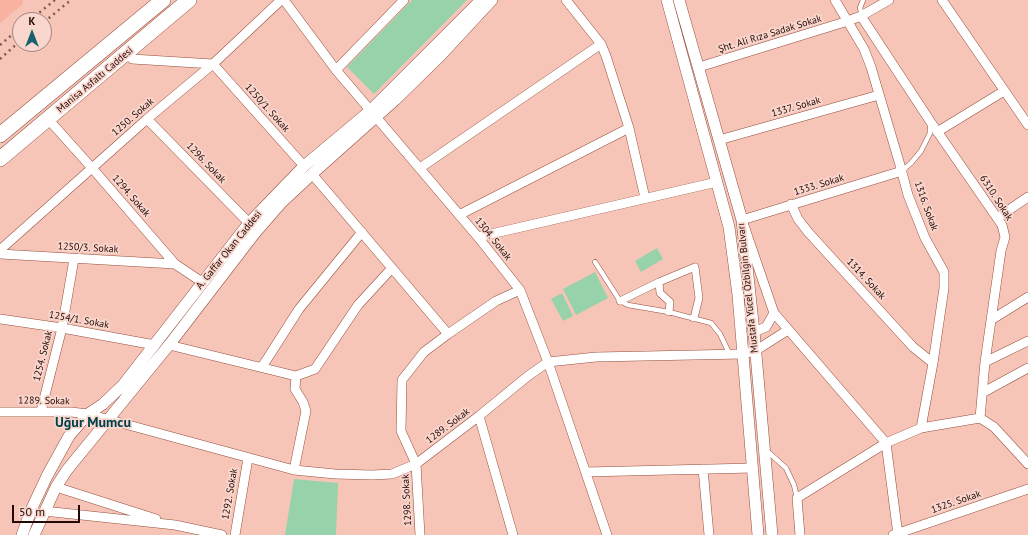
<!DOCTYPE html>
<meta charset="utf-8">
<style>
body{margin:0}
#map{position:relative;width:1028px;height:535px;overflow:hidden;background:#f7c5b8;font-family:"PT Sans",sans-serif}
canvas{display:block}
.north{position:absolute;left:12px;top:12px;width:40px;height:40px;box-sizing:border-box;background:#f9d7ce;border:1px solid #a4847d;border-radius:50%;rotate:0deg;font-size:11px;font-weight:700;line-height:16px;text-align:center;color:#240803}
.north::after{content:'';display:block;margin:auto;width:14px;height:18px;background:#17606f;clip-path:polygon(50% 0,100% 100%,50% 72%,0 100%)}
.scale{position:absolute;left:12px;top:505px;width:68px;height:18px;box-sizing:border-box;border:2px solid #240803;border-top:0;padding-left:5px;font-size:12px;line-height:14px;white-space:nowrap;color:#240803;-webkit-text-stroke:3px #f9d7ce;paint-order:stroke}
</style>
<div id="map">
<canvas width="1028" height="535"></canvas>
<div class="north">K</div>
<div class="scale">50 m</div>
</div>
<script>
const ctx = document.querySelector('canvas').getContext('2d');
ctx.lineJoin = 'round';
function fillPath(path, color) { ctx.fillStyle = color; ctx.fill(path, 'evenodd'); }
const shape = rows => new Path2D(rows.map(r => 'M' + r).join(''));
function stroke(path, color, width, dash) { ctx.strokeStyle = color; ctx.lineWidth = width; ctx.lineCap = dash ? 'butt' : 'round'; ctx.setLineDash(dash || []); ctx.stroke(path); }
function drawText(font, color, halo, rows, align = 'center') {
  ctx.font = font + ' "PT Sans",sans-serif'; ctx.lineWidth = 3.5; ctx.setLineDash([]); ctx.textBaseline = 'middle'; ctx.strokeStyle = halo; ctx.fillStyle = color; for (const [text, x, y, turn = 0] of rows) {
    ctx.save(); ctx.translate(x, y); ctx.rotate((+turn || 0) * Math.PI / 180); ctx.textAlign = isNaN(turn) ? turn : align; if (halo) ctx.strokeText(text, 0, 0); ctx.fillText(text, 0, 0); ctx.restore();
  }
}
fillPath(shape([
 [0,0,23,0,23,4,0,23]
]), '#fab2a0');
fillPath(shape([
 [412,0,467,0,374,94,347,67],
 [657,248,663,259,641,272,635,261],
 [595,272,608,298,576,315,563,289],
 [562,293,573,316,563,321,551,299],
 [294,479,338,483,336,535,285,535]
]), '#98d2aa');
const service = shape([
 [862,15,860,8,863,0],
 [902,171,911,163,921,151,930,133,930,123],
 [595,262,620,301,628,305,669,312,711,323,720,334,730,355],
 [767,451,786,468,794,485,797,498]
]);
const pedestrian = shape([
 [659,282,660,293,670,302,669,312],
 [620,301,659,282,695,267,699,298,694,318]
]);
const minor = shape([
 [284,0,336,70,478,237,520,290,548,362,607,535],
 [566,0,601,44,606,56,629,128,645,198],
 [835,0,864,49,871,67,900,165,908,195,925,238,944,272,944,288,933,363,921,428],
 [942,0,1028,125],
 [861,16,889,0],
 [132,59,213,64,304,166],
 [699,67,848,21,861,16,930,121,1002,225,1005,237,1001,251,985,362,980,418,994,427,1028,464],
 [336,70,404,0],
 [48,119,92,168,175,264,202,282],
 [147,119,249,223],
 [937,132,1004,91],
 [719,140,879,95],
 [420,168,601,44],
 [312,174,448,334],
 [791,204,798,219,808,232,913,347,933,363],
 [459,215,629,128],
 [997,218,1028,197],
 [478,237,717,182],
 [0,250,147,119,213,64,281,0],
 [0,254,175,264],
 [0,319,62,328,155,345],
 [991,320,1028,297],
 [754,332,766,327,774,313],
 [169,345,296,376,295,389,303,402,306,411,294,470],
 [985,362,1028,341],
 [262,367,299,309,362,232],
 [296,376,315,369,358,305,392,268],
 [982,393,1028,368],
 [41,411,62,328,74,259],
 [0,412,71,412,88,414,294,470,335,474,372,475,392,474,416,464,479,416,528,376,548,362,596,357,743,354,755,351,788,330],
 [479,416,513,535],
 [703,469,709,535],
 [586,472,753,468],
 [56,487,156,519],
 [44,511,175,525,222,535],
 [235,535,248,458],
 [420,535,416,464,401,431,402,380,424,352,448,334,496,301,520,290],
 [800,535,797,498,886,443,921,428,980,418],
 [893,535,1028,489],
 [898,535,886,443,774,313,742,220,902,171]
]);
const tertiary = shape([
 [667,0,729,227,738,295,758,535],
 [679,0,742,220,754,332,772,535],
 [22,535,32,508,47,476,69,436,88,414,103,404,123,385,249,223,304,166,371,110,481,0],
 [34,535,56,487,67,470,169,345,255,233,282,202,312,174,395,100,441,55,492,0]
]);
const trunk = shape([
 [0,135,163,0],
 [0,159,189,0]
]);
stroke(service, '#964e3d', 5.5);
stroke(pedestrian, '#964e3d', 8);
stroke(minor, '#964e3d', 10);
stroke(tertiary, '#964e3d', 12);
stroke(trunk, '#964e3d', 16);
stroke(service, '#fff', 4.5);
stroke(pedestrian, '#fff', 7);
stroke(minor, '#fff', 9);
stroke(tertiary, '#fff', 11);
stroke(trunk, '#fff', 15);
stroke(shape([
 [30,20,55,0],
 [44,22,71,0],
 [0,45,20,28],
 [0,59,20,41]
]), '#7f5a51', 2.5, [2, 4]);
drawText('10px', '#240803', '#f9d7ce', [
 ["Şht. Ali Rıza Sadak Sokak",770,34,-17],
 ["Manisa Asfaltı Caddesi",95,80,-40],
 ["1337. Sokak",796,107,-16],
 ["1250/1. Sokak",267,108,48],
 ["1250. Sokak",133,117,-41],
 ["1296. Sokak",206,163,46],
 ["1333. Sokak",819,185,-17],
 ["1294. Sokak",131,196,49],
 ["6310. Sokak",996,198,57],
 ["1316. Sokak",926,206,70],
 ["1304. Sokak",493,239,51],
 ["1250/3. Sokak",88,248,3],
 ["A. Gaffar Okan Caddesi",229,250,-51],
 ["1314. Sokak",866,279,47],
 ["Mustafa Yücel Özbilgin Bulvarı",748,288,-96],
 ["1254/1. Sokak",79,320,10],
 ["1254. Sokak",43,356,-76],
 ["1289. Sokak",44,401,1],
 ["1289. Sokak",448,426,-37],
 ["1292. Sokak",230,494,-80],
 ["1298. Sokak",407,500,-93],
 ["1325. Sokak",956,502,-19]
]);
drawText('bold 14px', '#00404b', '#f9d7ce', [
 ["Uğur Mumcu",93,423]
]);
</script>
